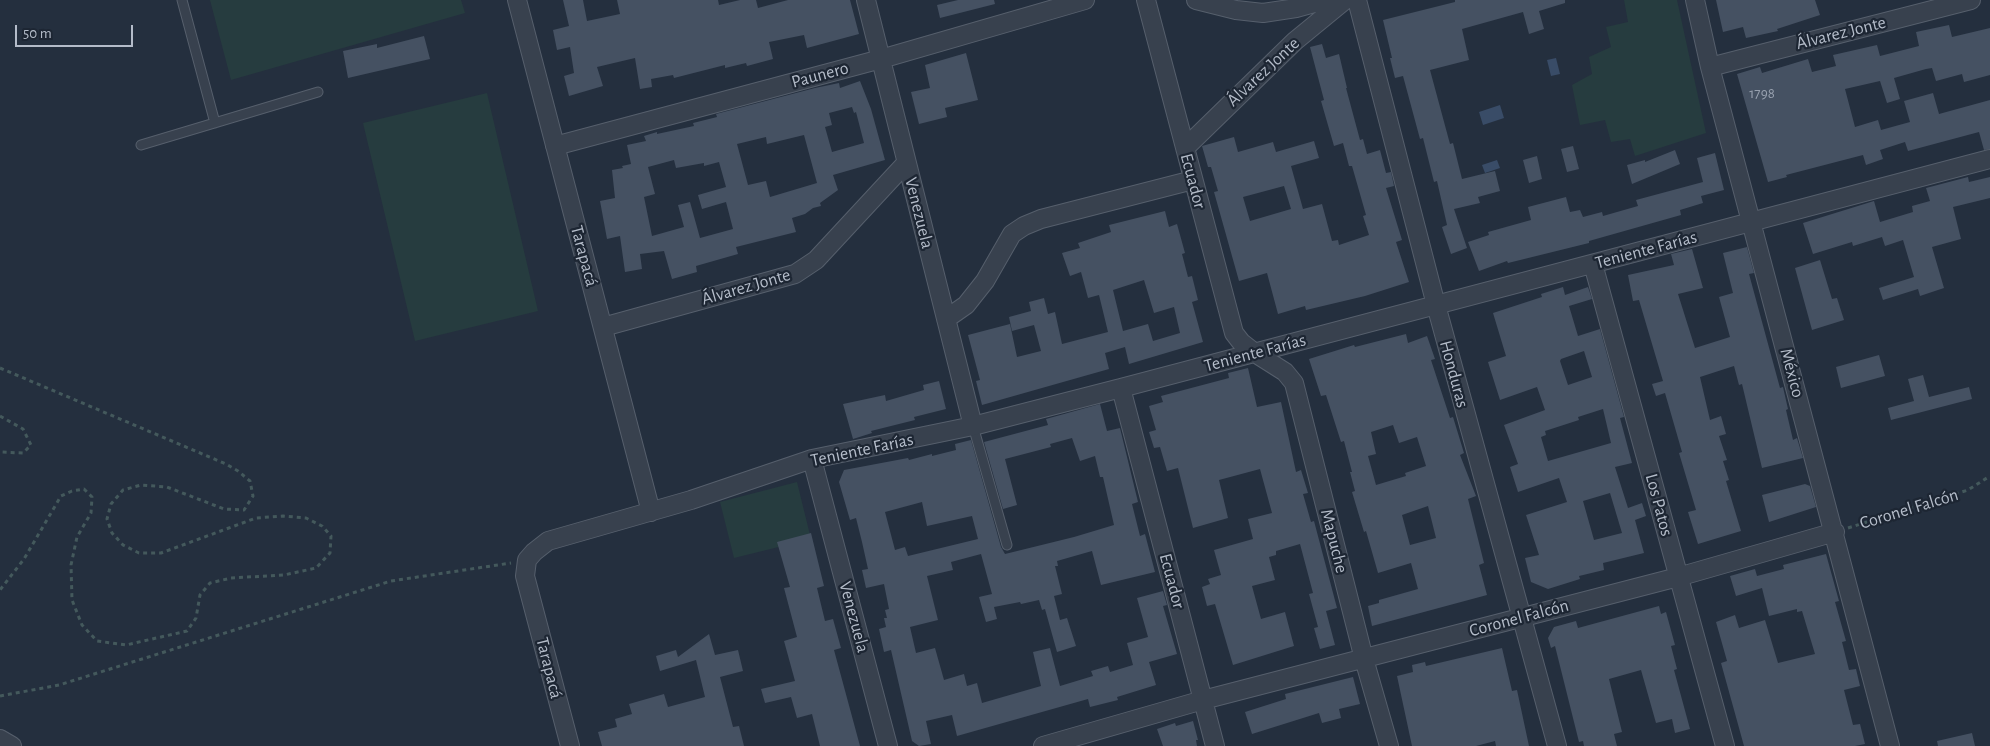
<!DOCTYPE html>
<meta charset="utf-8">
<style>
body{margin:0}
#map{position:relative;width:1990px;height:746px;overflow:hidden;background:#242f3e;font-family:"Alegreya Sans",sans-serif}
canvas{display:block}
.scale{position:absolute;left:15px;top:25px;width:118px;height:22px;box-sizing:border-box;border:2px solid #b4bcc9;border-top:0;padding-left:6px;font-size:15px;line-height:18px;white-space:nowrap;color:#b4bcc9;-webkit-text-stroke:4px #1d2633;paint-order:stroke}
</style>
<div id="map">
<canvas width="1990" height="746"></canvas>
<div class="scale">50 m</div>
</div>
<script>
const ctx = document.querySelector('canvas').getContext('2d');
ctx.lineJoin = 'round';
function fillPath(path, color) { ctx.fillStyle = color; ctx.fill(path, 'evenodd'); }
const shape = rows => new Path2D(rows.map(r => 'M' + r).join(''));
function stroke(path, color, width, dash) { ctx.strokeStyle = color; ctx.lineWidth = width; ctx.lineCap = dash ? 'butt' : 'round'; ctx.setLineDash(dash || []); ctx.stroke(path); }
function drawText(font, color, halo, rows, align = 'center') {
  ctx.font = font + ' "Alegreya Sans",sans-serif'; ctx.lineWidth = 4.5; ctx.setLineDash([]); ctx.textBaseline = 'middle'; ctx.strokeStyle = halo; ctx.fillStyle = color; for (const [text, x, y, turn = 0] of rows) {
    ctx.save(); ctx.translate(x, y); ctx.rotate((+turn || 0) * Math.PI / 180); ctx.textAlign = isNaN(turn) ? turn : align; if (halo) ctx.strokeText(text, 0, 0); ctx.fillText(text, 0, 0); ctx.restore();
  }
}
fillPath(shape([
 [210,0,461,0,465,13,231,80],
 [1624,0,1677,0,1706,133,1635,156,1630,139,1611,142,1605,120,1580,125,1572,85,1592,74,1589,57,1611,47,1606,27,1628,22],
 [487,93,538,311,415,341,363,123],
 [797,482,811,539,734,558,720,502]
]), '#263c3f');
fillPath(shape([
 [1556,58,1560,74,1551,76,1547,60],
 [1500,105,1504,118,1483,125,1479,112],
 [1497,160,1500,168,1485,173,1482,165]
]), '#394c67');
fillPath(shape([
 [563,0,583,0,587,21,620,14,617,0,718,0,719,5,740,0,756,0,758,8,788,0,850,0,859,34,807,48,804,35,769,42,773,59,747,66,746,63,725,68,725,65,674,78,673,75,651,79,652,87,640,89,635,58,597,67,603,86,569,96,564,76,574,73,570,47,557,50,553,30,569,26],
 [958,0,994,0,995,4,940,18,937,5],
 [1455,0,1565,0,1565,3,1539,11,1544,29,1529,34,1523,12,1462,29,1469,60,1430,70,1450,144,1453,143,1462,179,1495,171,1500,191,1478,197,1480,203,1454,209,1467,248,1451,254,1442,227,1447,225,1437,181,1434,182,1423,138,1420,139,1403,76,1395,78,1390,58,1392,58,1383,20,1455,2],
 [1716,0,1815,0,1820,15,1777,29,1778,31,1746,38,1743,27,1723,32],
 [1949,25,1952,37,1990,28,1990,75,1964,82,1962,74,1936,81,1932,68,1926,69,1894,78,1900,99,1887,103,1880,81,1845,89,1855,127,1878,120,1881,130,1910,122,1904,101,1933,93,1939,114,1990,100,1990,149,1984,150,1979,132,1908,151,1905,142,1880,150,1883,159,1866,165,1863,155,1786,175,1787,177,1768,182,1737,74,1760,67,1762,73,1808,59,1812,72,1836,66,1833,55,1877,45,1880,56,1919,46,1916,32],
 [424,36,430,59,348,78,343,51,377,44,377,48],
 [1322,44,1326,58,1339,54,1347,88,1346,88,1360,140,1363,139,1367,154,1380,150,1386,173,1391,172,1394,186,1386,188,1402,240,1396,242,1409,282,1365,296,1306,310,1305,306,1278,314,1267,273,1239,281,1214,192,1218,191,1211,167,1208,167,1202,146,1234,137,1238,152,1273,142,1276,152,1314,141,1319,158,1291,166,1303,209,1322,204,1332,241,1338,240,1339,245,1369,235,1363,216,1366,215,1352,166,1349,166,1343,143,1334,146,1321,101,1324,100,1310,47],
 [1284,186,1291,209,1250,221,1243,197],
 [966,53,978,100,945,108,947,117,919,124,911,92,930,88,925,65],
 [860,81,871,109,885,160,833,175,838,190,820,203,821,206,813,208,805,214,792,218,796,232,736,247,738,254,696,266,697,272,672,279,664,251,640,254,642,269,625,272,620,236,607,239,600,201,615,198,612,170,623,168,622,166,631,164,627,145,646,141,644,136,657,132,657,134,694,126,693,123,717,117,716,114,815,88,839,83,840,88],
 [852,107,854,113,856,112,864,143,832,152,825,127,832,125,829,113],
 [804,135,817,183,770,197,766,181,748,185,737,144,766,137,767,144],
 [674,160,676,168,704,163,704,166,719,162,726,187,698,195,702,209,726,202,733,229,700,238,690,202,678,205,684,227,652,236,644,197,655,194,648,167],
 [1573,146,1579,169,1567,172,1561,149],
 [1675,150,1680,164,1632,184,1627,165,1645,160,1645,162],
 [1715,153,1724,190,1701,196,1703,203,1680,210,1681,215,1589,241,1589,243,1508,263,1507,261,1479,271,1468,242,1489,235,1488,232,1531,220,1528,207,1566,197,1570,212,1580,210,1583,217,1602,212,1603,216,1638,206,1636,200,1703,182,1697,158],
 [1537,156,1542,179,1529,183,1523,160],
 [1968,177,1969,182,1990,177,1990,198,1953,207,1961,239,1932,247,1944,288,1920,296,1918,289,1883,300,1879,288,1914,277,1903,240,1885,246,1882,237,1853,246,1852,242,1813,254,1803,223,1874,201,1880,222,1913,212,1912,206,1930,201,1926,188],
 [1165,211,1169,227,1177,224,1185,253,1182,254,1188,277,1192,276,1198,300,1192,302,1203,342,1129,364,1125,347,1105,353,1109,369,982,405,976,381,980,380,968,335,1010,324,1017,357,1041,351,1034,325,1012,331,1009,317,1031,311,1029,302,1044,298,1048,314,1055,312,1062,344,1108,332,1099,295,1088,298,1081,272,1070,276,1062,253,1080,248,1078,243,1111,232,1109,225],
 [1144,280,1154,313,1174,307,1180,333,1153,341,1148,324,1123,331,1113,290],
 [1747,247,1754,273,1749,274,1780,388,1783,387,1788,409,1786,410,1793,440,1797,438,1803,458,1762,468,1742,384,1739,385,1734,366,1700,377,1710,420,1721,416,1726,434,1719,436,1727,460,1723,461,1729,480,1726,481,1741,531,1698,544,1688,512,1696,510,1679,453,1682,452,1665,393,1656,396,1652,384,1663,381,1639,300,1633,301,1628,275,1674,265,1671,254,1692,249,1703,288,1678,294,1695,348,1730,337,1719,297,1733,293,1723,253],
 [1820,260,1832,299,1837,298,1844,320,1812,330,1795,268],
 [1563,287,1565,295,1588,287,1592,299,1569,306,1578,336,1600,329,1624,417,1620,418,1632,463,1615,467,1628,508,1642,503,1646,516,1635,520,1644,553,1603,563,1604,570,1579,576,1580,579,1548,589,1531,582,1525,558,1539,555,1526,515,1567,502,1559,478,1518,492,1510,467,1518,464,1504,425,1545,410,1537,387,1500,400,1488,362,1506,356,1493,313,1542,297,1541,294],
 [1584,351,1592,377,1568,385,1560,361,1561,359],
 [1603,409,1611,443,1548,461,1541,437,1546,435,1545,431,1579,420,1578,417],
 [1610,493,1622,533,1594,540,1583,501],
 [1406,334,1408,343,1427,336,1435,359,1431,360,1450,418,1453,417,1464,453,1460,455,1476,496,1468,499,1484,563,1479,565,1487,595,1372,626,1368,606,1379,603,1379,600,1418,589,1411,563,1378,573,1366,531,1364,532,1352,492,1355,491,1350,472,1352,472,1344,441,1341,442,1326,395,1321,396,1309,359,1354,345,1355,347],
 [1393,425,1399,443,1417,437,1426,466,1405,473,1406,476,1376,485,1368,456,1376,454,1371,432],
 [1428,506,1436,538,1410,545,1402,515],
 [1879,355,1885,376,1841,388,1836,367],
 [1248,368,1257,407,1281,402,1296,472,1301,470,1308,493,1303,494,1311,522,1314,521,1337,608,1326,611,1335,645,1320,649,1314,628,1318,627,1309,594,1313,593,1300,544,1276,551,1276,555,1269,557,1275,580,1252,586,1261,619,1285,612,1294,646,1233,665,1215,604,1207,606,1202,587,1210,584,1208,579,1221,575,1214,550,1253,539,1248,519,1272,513,1260,469,1219,480,1228,518,1193,528,1178,468,1167,471,1160,447,1154,448,1149,432,1156,430,1149,406,1163,402,1161,396,1229,378,1228,373],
 [1923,375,1929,397,1969,387,1972,399,1891,420,1888,408,1914,401,1908,379],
 [939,381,946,409,914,417,915,420,871,431,872,433,853,439,843,404,885,395,886,401,924,390,923,385],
 [1100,404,1107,431,1120,428,1138,502,1132,504,1140,536,1145,534,1155,572,1101,585,1092,551,1057,561,1058,566,1055,566,1062,594,1054,596,1060,620,1067,618,1076,646,1057,652,1045,609,1042,610,1039,600,1021,604,1020,602,994,607,997,619,986,622,979,597,992,594,981,554,951,562,953,570,927,576,938,620,910,627,916,653,935,648,944,680,964,674,967,686,977,683,982,703,1041,686,1033,652,1050,648,1060,686,1093,676,1091,671,1108,666,1110,672,1133,665,1127,643,1148,637,1137,598,1163,591,1167,605,1163,606,1177,654,1149,662,1156,685,1117,697,1118,700,1090,707,1088,699,957,736,952,715,926,721,931,744,919,746,912,741,891,650,884,652,879,629,886,627,884,618,887,618,885,610,889,609,884,584,866,588,862,570,868,569,862,542,856,518,850,520,839,482,844,470,908,458,909,460,932,454,932,456,956,450,955,444,971,440,1001,547,1005,554,1074,537,1114,525,1103,477,1100,477,1095,456,1080,461,1072,438,1050,444,1051,447,1005,459,1017,505,1003,509,984,442,1048,425,1046,419],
 [922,502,927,526,972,516,978,539,908,556,905,547,895,550,885,512],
 [1805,484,1810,486,1816,507,1769,522,1762,495],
 [811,533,824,586,817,588,825,621,833,619,841,648,834,650,860,746,820,746,812,714,797,718,791,697,765,703,761,689,795,681,784,641,797,637,784,588,790,587,777,542],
 [1826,554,1839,601,1835,602,1846,641,1842,642,1849,670,1856,669,1860,686,1844,690,1853,725,1860,724,1865,744,1855,746,1744,746,1721,663,1727,661,1716,622,1735,615,1739,628,1765,620,1778,663,1815,654,1802,611,1797,612,1797,609,1769,616,1762,588,1736,596,1730,576,1755,569,1757,576,1784,569,1783,565],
 [1659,606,1661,614,1666,612,1675,645,1671,646,1677,669,1674,670,1690,729,1675,733,1672,719,1656,723,1641,670,1609,679,1622,732,1614,734,1617,746,1584,746,1583,741,1579,742,1555,646,1551,648,1548,638,1554,627,1576,621,1578,628],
 [709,634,715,655,738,650,743,671,720,677,733,727,739,726,744,746,602,746,598,732,617,727,615,719,632,714,629,704,664,694,668,707,705,697,696,660,660,671,656,656,676,650,678,657],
 [1502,648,1512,691,1517,690,1529,746,1496,746,1495,741,1476,746,1412,746,1397,676,1413,672,1412,665,1425,662,1426,666],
 [1353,677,1360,704,1339,709,1341,718,1322,723,1319,713,1252,734,1245,712,1286,699,1285,694],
 [1193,721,1198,740,1196,740,1197,746,1163,746,1157,729,1175,723,1176,726],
 [1972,733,1975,746,1938,746,1937,741]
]), '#455162');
const service = shape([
 [182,0,215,123],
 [141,145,318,92],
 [973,426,1007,545]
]);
const minor = shape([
 [517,0,651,512],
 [866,0,973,426],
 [1146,0,1234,333,1241,342,1255,353,1285,372,1294,383,1364,659,1389,746],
 [1196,0,1236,10,1263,13,1296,8,1325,0],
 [1357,0,1436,305,1557,746],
 [1695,0,1710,67,1890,746],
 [1710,67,1971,0],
 [555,146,881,59,1085,0],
 [1185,148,1295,41,1345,0],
 [1593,264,1725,746],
 [946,319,966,305,985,281,1012,234,1024,226,1041,219,1193,180],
 [603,327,795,274,816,260,906,163],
 [1121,388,1215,746],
 [812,459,888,746],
 [0,739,12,746],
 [570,746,525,576,527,560,534,552,548,541,691,500,812,459,973,426,1121,388,1990,159],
 [1043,746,1203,700,1678,577,1835,532]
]);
stroke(service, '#565f6c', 11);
stroke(minor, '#565f6c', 20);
stroke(shape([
 [0,368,226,464,238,471,250,481,253,496,244,510,224,509,167,487,141,485,123,490,111,504,107,519,112,533,123,545,139,553,161,553,256,518,283,516,306,518,322,526,331,536,330,553,316,568,284,575,231,578,210,583,200,595,196,618,187,631,126,645,97,641,82,625,72,600,71,565,77,537,91,513,92,497,84,489,72,491,61,496,24,559,0,590],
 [0,416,23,429,31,445,23,453,0,452],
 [1848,528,1968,490,1990,476],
 [0,696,59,685,391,581,511,563]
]), '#44595c', 3, [4, 4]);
stroke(service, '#38414e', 9);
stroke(minor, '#38414e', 18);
drawText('15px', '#98a1af', null, [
 ["1798",1762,93]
]);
drawText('18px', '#b4bcc9', '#1d2633', [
 ["Álvarez Jonte",1841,33,-14],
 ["Álvarez Jonte",1263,72,-43],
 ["Paunero",820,75,-15],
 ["Ecuador",1193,181,75],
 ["Venezuela",919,213,76],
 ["Teniente Farías",1646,250,-15],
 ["Tarapacá",584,256,75],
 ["Álvarez Jonte",746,287,-16],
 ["Teniente Farías",1255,353,-15],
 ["México",1792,373,75],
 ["Honduras",1454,374,75],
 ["Teniente Farías",862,450,-12],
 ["Los Patos",1659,505,75],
 ["Coronel Falcón",1909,509,-17],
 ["Mapuche",1334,541,76],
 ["Ecuador",1172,581,75],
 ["Venezuela",854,617,75],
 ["Coronel Falcón",1519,618,-15],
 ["Tarapacá",549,668,76]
]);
</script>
